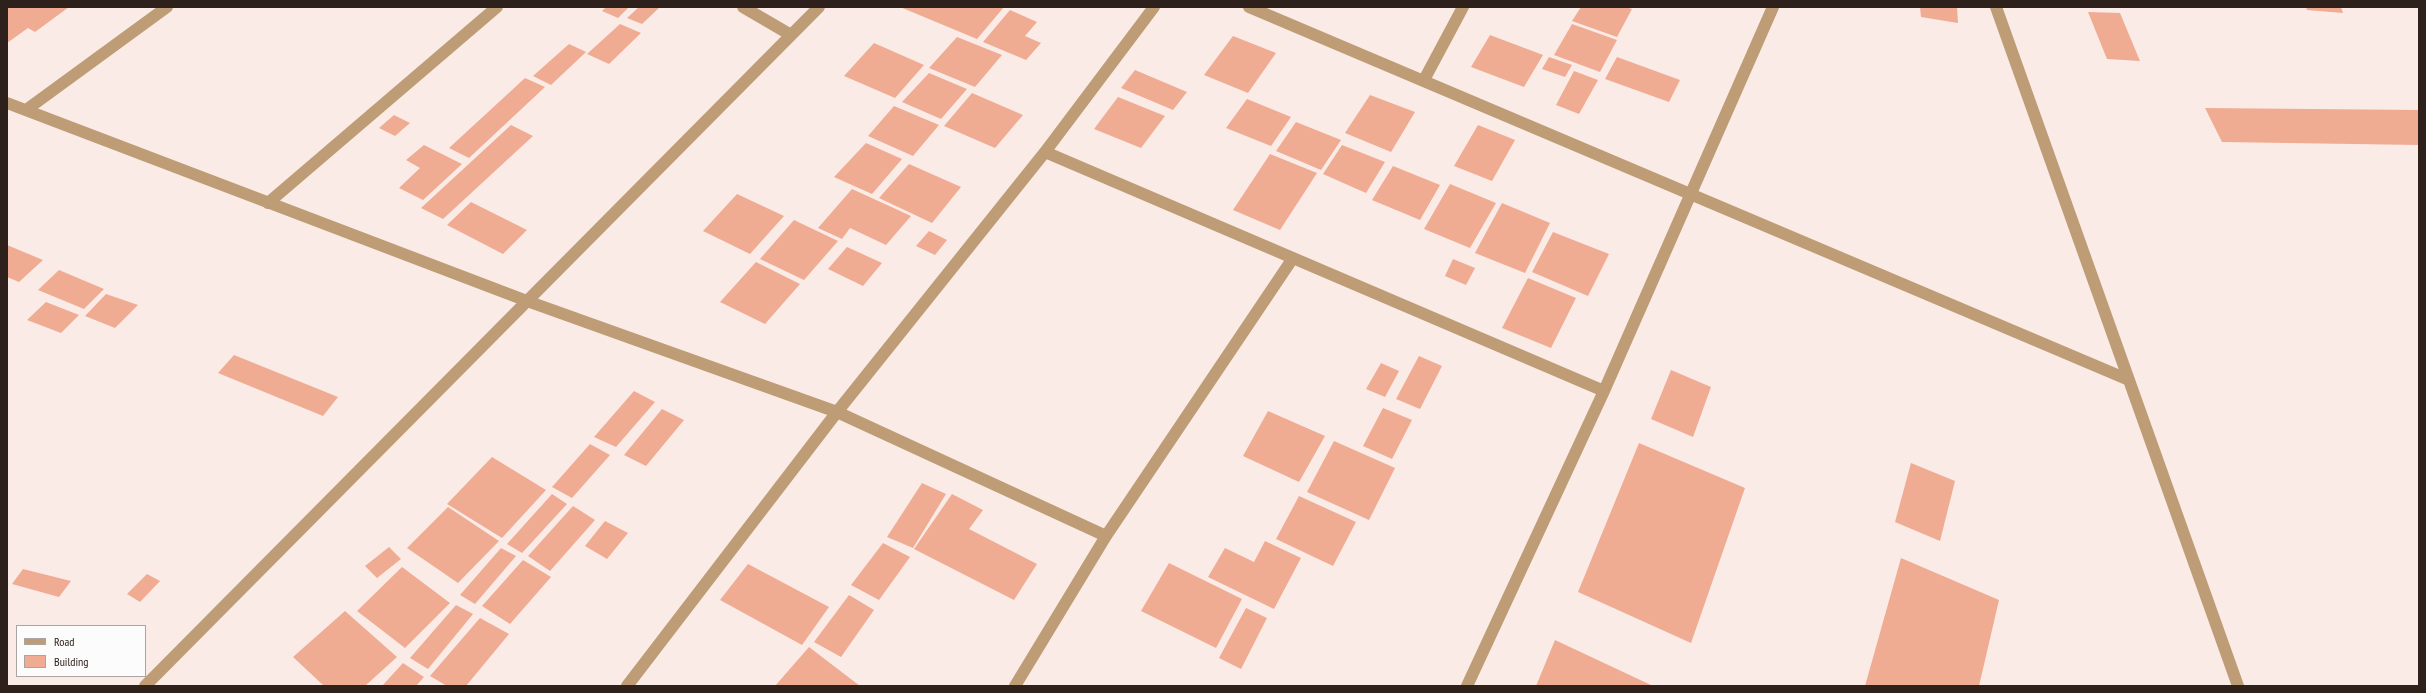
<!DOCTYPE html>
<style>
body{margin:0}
#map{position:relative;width:2426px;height:693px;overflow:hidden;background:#faebe6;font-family:"PT Sans Narrow",sans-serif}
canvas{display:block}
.frame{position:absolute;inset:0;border:8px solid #2e211c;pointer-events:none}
.legend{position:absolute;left:16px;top:625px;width:130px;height:52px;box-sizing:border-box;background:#fcfcfc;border:1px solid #aaa4a2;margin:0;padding:5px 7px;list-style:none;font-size:12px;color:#2e211c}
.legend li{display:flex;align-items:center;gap:8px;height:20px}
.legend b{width:20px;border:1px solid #aaa4a2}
</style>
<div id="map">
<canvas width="2426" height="693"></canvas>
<div class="frame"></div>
<ul class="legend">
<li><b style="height:5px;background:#be9c75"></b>Road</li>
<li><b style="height:11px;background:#f0ab93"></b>Building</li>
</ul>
</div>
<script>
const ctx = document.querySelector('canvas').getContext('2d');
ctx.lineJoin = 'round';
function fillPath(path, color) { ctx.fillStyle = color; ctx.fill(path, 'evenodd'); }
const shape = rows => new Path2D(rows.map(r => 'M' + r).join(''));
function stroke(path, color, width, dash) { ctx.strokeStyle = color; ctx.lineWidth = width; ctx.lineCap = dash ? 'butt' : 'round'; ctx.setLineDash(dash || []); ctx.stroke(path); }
fillPath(shape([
 [9,7,69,7,35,32,28,28,7,43,7,8],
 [606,7,629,7,618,18,602,11],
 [639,7,660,7,642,24,627,18],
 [900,7,1004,7,977,39],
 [1581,7,1626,7,1632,9,1617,37,1572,21],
 [1920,7,1957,7,1958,23,1921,17],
 [2306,7,2341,7,2343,13,2307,10],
 [1010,10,1037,22,1025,36,1041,43,1026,60,983,42],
 [2088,12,2120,13,2140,61,2107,59],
 [620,24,641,33,609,64,587,54],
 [1572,24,1617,40,1600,72,1554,55],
 [1490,35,1543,55,1524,87,1471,67],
 [1233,36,1276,53,1248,93,1204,75],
 [957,37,1002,55,975,87,929,68],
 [874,43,924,65,895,98,844,76],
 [569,44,586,52,551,85,533,76],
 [1549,57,1572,65,1565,77,1542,69],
 [1617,57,1680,80,1669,102,1605,79],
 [1135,70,1187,92,1173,110,1121,88],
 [1574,71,1598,80,1579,114,1556,105],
 [929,73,967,89,941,119,902,102],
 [525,78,545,87,469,158,449,148],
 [972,93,1023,115,995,148,944,126],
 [1370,95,1415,112,1391,152,1345,133],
 [1118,97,1165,116,1141,148,1094,129],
 [1247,99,1291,117,1271,146,1226,128],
 [894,106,939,125,913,156,868,136],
 [2205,108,2419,110,2419,145,2222,142],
 [394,115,410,123,395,136,379,128],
 [1296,122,1341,140,1321,170,1276,151],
 [511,125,533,136,443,219,421,208],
 [1478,125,1515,140,1492,181,1454,166],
 [866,143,902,159,872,194,834,177],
 [424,145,462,164,423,200,399,188,420,168,406,160],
 [1342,145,1385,162,1366,193,1323,174],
 [1270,154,1317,173,1280,230,1233,210],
 [909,164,961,187,932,223,879,198],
 [1393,166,1440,185,1420,220,1372,200],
 [1450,184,1496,203,1470,248,1424,229],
 [852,189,911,216,886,245,850,228,842,239,818,228],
 [737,194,784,216,750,254,703,231],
 [471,202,527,230,503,254,447,225],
 [1502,203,1550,223,1525,273,1475,253],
 [794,220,838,241,804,280,760,259],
 [929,231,947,240,935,255,916,246],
 [1553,232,1609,254,1588,296,1532,272],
 [7,245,43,260,19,282,7,277],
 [847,247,882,263,863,286,828,269],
 [1453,259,1475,268,1466,285,1445,276],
 [756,262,800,284,765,324,720,302],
 [59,270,104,289,84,309,38,290],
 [1528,278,1576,298,1551,348,1502,328],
 [106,294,138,305,115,328,85,316],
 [46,302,79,315,61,333,27,320],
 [234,355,338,397,323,416,218,373],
 [1419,356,1442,366,1420,409,1396,399],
 [1381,363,1399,371,1385,397,1366,389],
 [1671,370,1711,387,1693,437,1651,419],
 [634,391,655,402,616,447,594,437],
 [1383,408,1412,420,1392,459,1363,446],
 [662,409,684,420,646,466,624,455],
 [1268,411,1325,436,1299,482,1243,456],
 [1334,441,1395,468,1369,520,1307,492],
 [1639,443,1745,488,1691,643,1578,592],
 [590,444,610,455,572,498,552,487],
 [492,457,546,490,502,538,447,504],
 [1911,463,1955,481,1940,541,1895,522],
 [922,483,946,494,913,548,887,537],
 [552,494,567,504,522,553,507,544],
 [952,494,983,510,969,529,1037,564,1014,600,914,549],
 [1299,496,1356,522,1333,566,1276,539],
 [573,506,595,520,550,571,528,556],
 [448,507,499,541,458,583,407,548],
 [605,521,628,533,607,559,585,546],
 [1265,541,1301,558,1274,609,1208,577,1225,548,1254,562],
 [883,543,910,557,879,600,851,585],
 [389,547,401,559,377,578,365,566],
 [501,548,516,556,475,604,460,595],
 [1901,558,1999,600,1979,686,1865,686],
 [523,560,551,577,510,624,482,606],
 [1169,563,1242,599,1216,648,1141,611],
 [748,564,829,607,802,645,720,600],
 [402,567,450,603,405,648,357,611],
 [23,569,71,581,59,597,12,584],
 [147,574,160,581,140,602,127,594],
 [849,595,874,610,841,657,814,642],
 [456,605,473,614,428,669,410,658],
 [1246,608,1267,618,1241,669,1219,658],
 [345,611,397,657,365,686,324,686,293,657],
 [480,618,509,634,466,686,447,686,430,676],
 [1555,640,1653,686,1536,686],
 [809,647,860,686,775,686],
 [403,663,424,677,416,686,382,686]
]), '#f0ab93');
stroke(shape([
 [743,7,791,35],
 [1249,7,2129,380],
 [1996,7,2238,686],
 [1424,80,1463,7],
 [7,103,527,301,837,412,1106,536],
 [26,110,167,7],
 [1045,152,1604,391],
 [268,203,497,7],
 [145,686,819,7],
 [627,686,837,412,1045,152,1154,7],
 [1015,686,1106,536,1293,258],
 [1467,686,1604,391,1773,7]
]), '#be9c75', 12);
</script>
